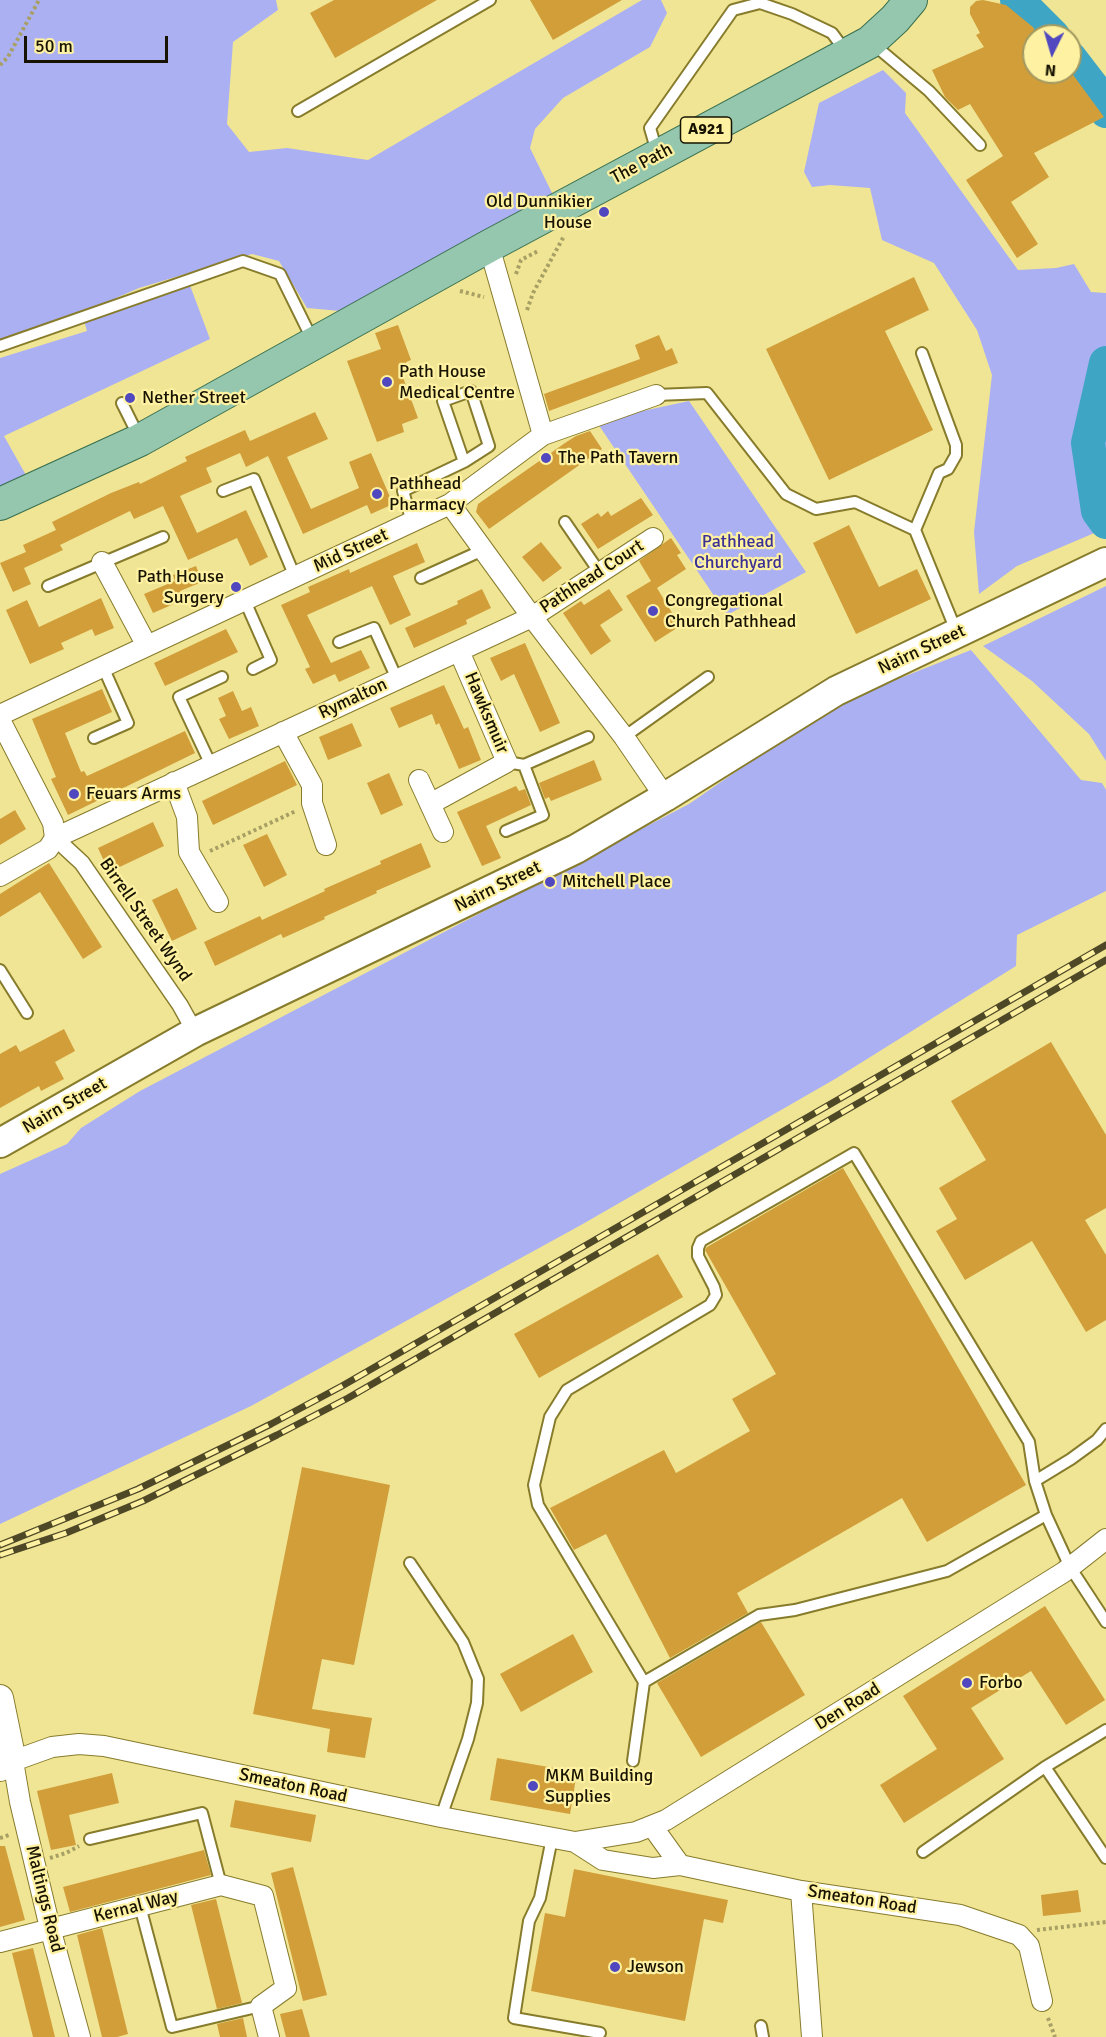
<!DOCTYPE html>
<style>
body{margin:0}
#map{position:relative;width:1106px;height:2037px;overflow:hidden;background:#f0e595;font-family:Signika,sans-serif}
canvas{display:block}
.north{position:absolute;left:1022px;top:24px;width:60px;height:60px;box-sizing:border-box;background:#fef2a2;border:2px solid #a29961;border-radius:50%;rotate:185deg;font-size:16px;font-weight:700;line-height:24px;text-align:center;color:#171300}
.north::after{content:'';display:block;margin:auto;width:21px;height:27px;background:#5148bf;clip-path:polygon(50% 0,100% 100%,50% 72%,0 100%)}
.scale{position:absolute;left:24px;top:36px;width:144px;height:27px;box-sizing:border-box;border:3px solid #171300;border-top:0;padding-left:8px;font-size:18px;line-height:21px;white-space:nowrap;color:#171300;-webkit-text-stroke:4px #fef2a2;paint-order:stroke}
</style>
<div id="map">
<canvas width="1106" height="2037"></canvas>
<div class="north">N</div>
<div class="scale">50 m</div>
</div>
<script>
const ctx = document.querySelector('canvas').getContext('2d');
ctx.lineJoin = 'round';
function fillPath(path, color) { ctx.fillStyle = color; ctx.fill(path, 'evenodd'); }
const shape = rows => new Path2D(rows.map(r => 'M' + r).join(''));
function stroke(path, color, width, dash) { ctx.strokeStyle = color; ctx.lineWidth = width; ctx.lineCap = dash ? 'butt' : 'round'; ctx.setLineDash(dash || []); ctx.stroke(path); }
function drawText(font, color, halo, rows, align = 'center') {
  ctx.font = font + ' Signika,sans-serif'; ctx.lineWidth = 4.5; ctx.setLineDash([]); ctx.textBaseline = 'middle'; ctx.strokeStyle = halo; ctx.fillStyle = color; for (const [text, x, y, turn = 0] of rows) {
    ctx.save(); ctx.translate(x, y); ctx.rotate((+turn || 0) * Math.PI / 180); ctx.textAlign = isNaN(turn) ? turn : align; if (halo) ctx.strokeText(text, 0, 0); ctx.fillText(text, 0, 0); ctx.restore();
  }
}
fillPath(shape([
 [0,0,276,0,278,10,233,42,227,124,249,152,287,148,368,160,642,0,661,0,667,13,650,47,563,98,535,129,530,148,553,195,340,311,307,308,279,261,252,254,139,288,116,298,120,304,188,280,210,339,4,436,27,477,0,486,0,358,87,331,83,317,0,346],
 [883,70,906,93,905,113,1018,270,1056,268,1074,264,1091,292,1106,293,1106,528,1017,566,979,594,974,532,992,375,977,330,934,263,882,240,870,188,830,185,812,187,804,172,819,103],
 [689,401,806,572,727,615,596,421],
 [1106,586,1106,761,1089,734,1032,681,983,646],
 [971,650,1081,780,1102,783,1106,790,1106,891,1017,935,1016,966,835,1079,581,1225,251,1406,0,1524,0,1174,67,1144,81,1128,140,1091,689,804,786,737,860,694]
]), '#abb0f3');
stroke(shape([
 [1017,0,1053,36],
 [1070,58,1093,88,1106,111],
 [1106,363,1088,443,1098,511,1106,522]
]), '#3ea6c4', 34);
fillPath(shape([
 [334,0,437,0,335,58,310,13],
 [530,0,622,0,553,40],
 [983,0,1006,5,1034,28,1034,72,1071,72,1104,117,1034,153,1049,177,1011,202,1038,244,1017,258,966,180,1003,156,970,104,958,110,945,97,932,70,984,47,976,35,980,33,970,14,970,7,976,1],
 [914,277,929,310,885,331,933,430,829,480,766,349],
 [398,325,411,360,406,362,408,369,401,372,418,418,402,424,404,432,377,442,347,361,381,349,375,333],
 [659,335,666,351,672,348,678,363,549,411,544,394,640,359,635,345],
 [315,412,328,439,287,457,311,509,359,488,349,462,371,453,393,504,371,514,367,505,303,534,268,456,246,467,240,453,206,468,212,482,180,496,197,533,246,510,268,557,250,566,237,538,188,560,163,506,134,519,130,511,60,545,63,550,24,568,31,584,13,592,0,563,26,552,23,545,56,530,52,522,111,493,139,482,140,484,187,461,185,457,245,430,250,441],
 [590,431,602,449,489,529,476,512,478,504,565,443,576,436],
 [641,498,653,515,598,549,581,524,598,513,601,517,608,511,611,516],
 [849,525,879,587,917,569,931,599,856,634,813,543],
 [671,538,681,553,677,555,686,569,657,588,680,626,655,642,626,596,651,581,639,561],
 [541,542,562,568,543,582,522,557],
 [417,543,425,562,393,576,411,615,390,625,372,586,307,615,331,663,361,650,370,668,339,682,335,674,313,684,305,669,310,667,281,605,310,592,308,587,349,569,350,573],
 [196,566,202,582,180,591,183,600,153,613,144,594,175,581,173,575],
 [482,589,491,608,466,620,467,624,414,648,405,628,458,604,457,601],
 [609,589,623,610,600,625,611,641,591,655,563,613,581,601,584,605],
 [101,598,114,628,95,636,92,629,61,643,64,649,30,664,6,610,27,600,39,627],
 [226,629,238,652,165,686,154,663],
 [525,643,560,723,540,732,514,674,501,681,490,658],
 [444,685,464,729,468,727,481,760,459,769,439,723,436,725,432,714,399,728,390,708],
 [102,689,112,712,65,733,81,772,84,771,87,776,185,731,195,753,68,815,51,779,56,777,32,719],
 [233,691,242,711,251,707,259,726,229,739,219,719,226,716,218,698],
 [352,723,362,746,328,760,319,737],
 [594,760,602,780,551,801,549,797,545,799,539,783],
 [285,761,297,785,213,825,202,801],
 [389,773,403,805,381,815,367,783],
 [516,786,519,791,525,789,531,805,486,826,501,858,482,866,457,812],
 [15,810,26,829,0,845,0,819],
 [153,822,164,846,109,872,98,848],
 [267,834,287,875,264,887,243,845],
 [421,843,431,867,376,891,377,893,324,917,325,919,283,938,281,934,215,966,204,942,260,916,262,920,325,891,324,889,381,864,380,861],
 [49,863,102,947,83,959,40,892,0,917,0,894],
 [177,888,197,929,172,941,152,900],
 [64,1029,75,1051,55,1062,64,1079,41,1091,39,1086,0,1108,0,1054,16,1045,20,1052],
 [1051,1042,1106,1135,1106,1208,1085,1220,1106,1255,1106,1320,1086,1332,1032,1241,965,1280,936,1231,957,1219,939,1188,986,1160,951,1101],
 [843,1168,1026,1485,927,1542,902,1498,737,1593,748,1613,670,1658,606,1534,574,1550,550,1508,664,1450,676,1473,750,1431,732,1399,776,1374,705,1250,707,1247],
 [658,1254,683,1297,539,1378,514,1334],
 [302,1467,390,1485,354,1665,322,1659,312,1709,372,1718,365,1758,327,1752,330,1729,253,1714],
 [1045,1606,1105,1700,1066,1725,1031,1671,971,1708,1004,1759,904,1823,880,1785,937,1749,903,1696],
 [761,1622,805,1695,701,1757,657,1683],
 [573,1634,593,1672,521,1712,500,1674],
 [497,1758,577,1772,570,1814,490,1800],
 [112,1773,119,1803,69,1815,76,1845,51,1850,37,1791],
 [235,1800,316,1815,311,1842,230,1827],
 [0,1846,5,1846,25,1920,0,1927],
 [204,1850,211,1875,70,1912,63,1887],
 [293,1867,327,1995,303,2001,271,1873],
 [574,1869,728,1900,723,1923,704,1919,685,2021,531,1991,545,1913,565,1917],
 [1078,1890,1081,1912,1043,1916,1041,1895],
 [216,1899,242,2003,217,2009,191,1905],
 [102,1928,128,2034,117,2037,102,2037,77,1935],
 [33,1948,55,2037,33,2037,12,1953],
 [302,2009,310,2037,286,2037,280,2014],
 [243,2018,247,2037,220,2037,217,2024]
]), '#d19e39');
const service = shape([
 [873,44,929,91,980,145],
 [298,111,490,0],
 [657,152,650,128,733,10,760,3,792,14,832,33,846,52],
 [0,346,243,261,280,274,313,341],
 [656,395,707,393,786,494,816,509,855,502,915,530,957,633],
 [122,403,139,437],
 [223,491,254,479,295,577],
 [412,522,403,491,464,462,489,446,471,391,443,401,464,462],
 [565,522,600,573],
 [915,530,939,473,948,469,956,455,956,445,922,353],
 [421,578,483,550],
 [48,586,163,537],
 [245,601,271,660,253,669],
 [339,642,374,628,397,679],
 [624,737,708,677],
 [94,738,128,723,103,667],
 [211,765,179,697,222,677],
 [524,765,588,737],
 [506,831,543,815,524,765,507,762],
 [0,970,27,1013],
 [1035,1481,1046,1515,1070,1567,1106,1622],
 [410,1563,463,1642,478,1679,477,1703,468,1739,441,1817],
 [644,1682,759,1615,795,1610,947,1571,1046,1515],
 [633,1761,644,1682,538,1505,534,1485,550,1417,567,1390,710,1305,716,1295,714,1287,698,1256,698,1248,701,1241,854,1153,1029,1442,1035,1481,1071,1459,1097,1440,1106,1429],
 [1045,1767,1106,1858],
 [552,1838,540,1898,529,1921,514,2018,600,2033],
 [90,1839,202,1813,221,1885],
 [923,1852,1045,1767,1106,1730],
 [140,1906,172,2027,261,2006],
 [761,2026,763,2037]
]);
const pedestrian = shape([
 [55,838,82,863,180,1005,195,1032]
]);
const minor = shape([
 [489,246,543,435],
 [450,504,532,617,624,737,665,797],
 [102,562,147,646],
 [0,715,450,504,543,435,656,395],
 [0,720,53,823,55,838],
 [283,732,312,785,312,803,326,845],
 [419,780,443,832],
 [174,782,187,817,189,852,218,902],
 [430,804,507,762,459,651],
 [55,838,532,617,653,538],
 [0,876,48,849,55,838],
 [652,1826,680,1865,801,1891,960,1915,1019,1935,1029,1946,1042,2001],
 [575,1842,603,1860,653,1868,680,1865],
 [801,1891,812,2037],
 [0,1942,221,1885,263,1896,286,1988,261,2006,269,2037],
 [80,2037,50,1928,20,1802,13,1761,52,1747,79,1744,104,1746,441,1817,575,1842,636,1832,666,1820,1064,1572,1106,1539]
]);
const tertiary = shape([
 [0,1698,13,1761,0,1768]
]);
const secondary = shape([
 [0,1143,195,1032,576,849,665,797,836,691,1106,562]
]);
const primary = shape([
 [0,504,140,440,489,246,870,42,895,19,911,0]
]);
stroke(service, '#877b2c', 14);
stroke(pedestrian, '#877b2c', 18);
stroke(minor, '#877b2c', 22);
stroke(tertiary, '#877b2c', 28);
stroke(secondary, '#877b2c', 32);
stroke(primary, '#396f4e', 34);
stroke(shape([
 [0,65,8,57,39,0],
 [516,274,521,260,538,251],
 [460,291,484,297],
 [527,310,533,293,564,236],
 [210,851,296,811],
 [0,1838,9,1835],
 [50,1858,66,1853,79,1846],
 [1037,1930,1106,1922],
 [1048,2018,1055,2037]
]), '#a79f63', 4, [3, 3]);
stroke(service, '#fff', 10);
stroke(pedestrian, '#fff', 15);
stroke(minor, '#fff', 20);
stroke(tertiary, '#fff', 26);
stroke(secondary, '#fff', 28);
stroke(primary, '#94c7ae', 32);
const rail = shape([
 [0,1545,138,1489,271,1424,342,1386,1106,945],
 [0,1555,66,1533,143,1501,277,1435,348,1398,1106,960]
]);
stroke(rail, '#4e4826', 7);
stroke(rail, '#fef2a2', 4.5, [14]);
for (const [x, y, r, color] of [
 [604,212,6,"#5148bf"],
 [387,382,6,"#5148bf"],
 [130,398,6,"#5148bf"],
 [546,458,6,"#5148bf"],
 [377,494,6,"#5148bf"],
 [236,587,6,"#5148bf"],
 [653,611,6,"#5148bf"],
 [74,794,6,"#5148bf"],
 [550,882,6,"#5148bf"],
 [967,1683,6,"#5148bf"],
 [533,1786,6,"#5148bf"],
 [615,1967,6,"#5148bf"]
]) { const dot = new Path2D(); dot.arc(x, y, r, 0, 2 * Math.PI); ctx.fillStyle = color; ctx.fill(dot); stroke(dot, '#fef2a2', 2); }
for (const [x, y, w] of [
 [706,130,51]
]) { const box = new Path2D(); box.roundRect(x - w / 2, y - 13, w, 26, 4.5); ctx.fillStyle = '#fef2a2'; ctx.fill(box); stroke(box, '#171300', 1.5); }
drawText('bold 16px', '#171300', null, [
 ["A921",706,130]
]);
drawText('18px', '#171300', '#fef2a2', [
 ["The Path",642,164,-28],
 ["Mid Street",351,551,-25],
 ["Pathhead Court",592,577,-33],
 ["Nairn Street",922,650,-25],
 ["Rymalton",353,699,-25],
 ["Hawksmuir",486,713,67],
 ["Nairn Street",498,887,-26],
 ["Birrell Street Wynd",145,920,55],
 ["Nairn Street",65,1106,-30],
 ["Den Road",848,1707,-32],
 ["Smeaton Road",293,1786,12],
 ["Maltings Road",44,1899,76],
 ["Smeaton Road",862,1900,9],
 ["Kernal Way",136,1907,-14]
]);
drawText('18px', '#171300', '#fef2a2', [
 ["Old Dunnikier",592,202,"right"],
 ["House",592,223,"right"],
 ["Path House",399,372],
 ["Medical Centre",399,393],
 ["Nether Street",142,398],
 ["The Path Tavern",558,458],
 ["Pathhead",389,484],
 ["Pharmacy",389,505],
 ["Path House",224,577,"right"],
 ["Surgery",224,598,"right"],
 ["Congregational",665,601],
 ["Church Pathhead",665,622],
 ["Feuars Arms",86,794],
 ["Mitchell Place",562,882],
 ["Forbo",979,1683],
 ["MKM Building",545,1776],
 ["Supplies",545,1797],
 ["Jewson",627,1967]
], 'left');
drawText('18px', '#3b3095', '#fef2a2', [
 ["Pathhead",738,542],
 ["Churchyard",738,563]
]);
</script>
